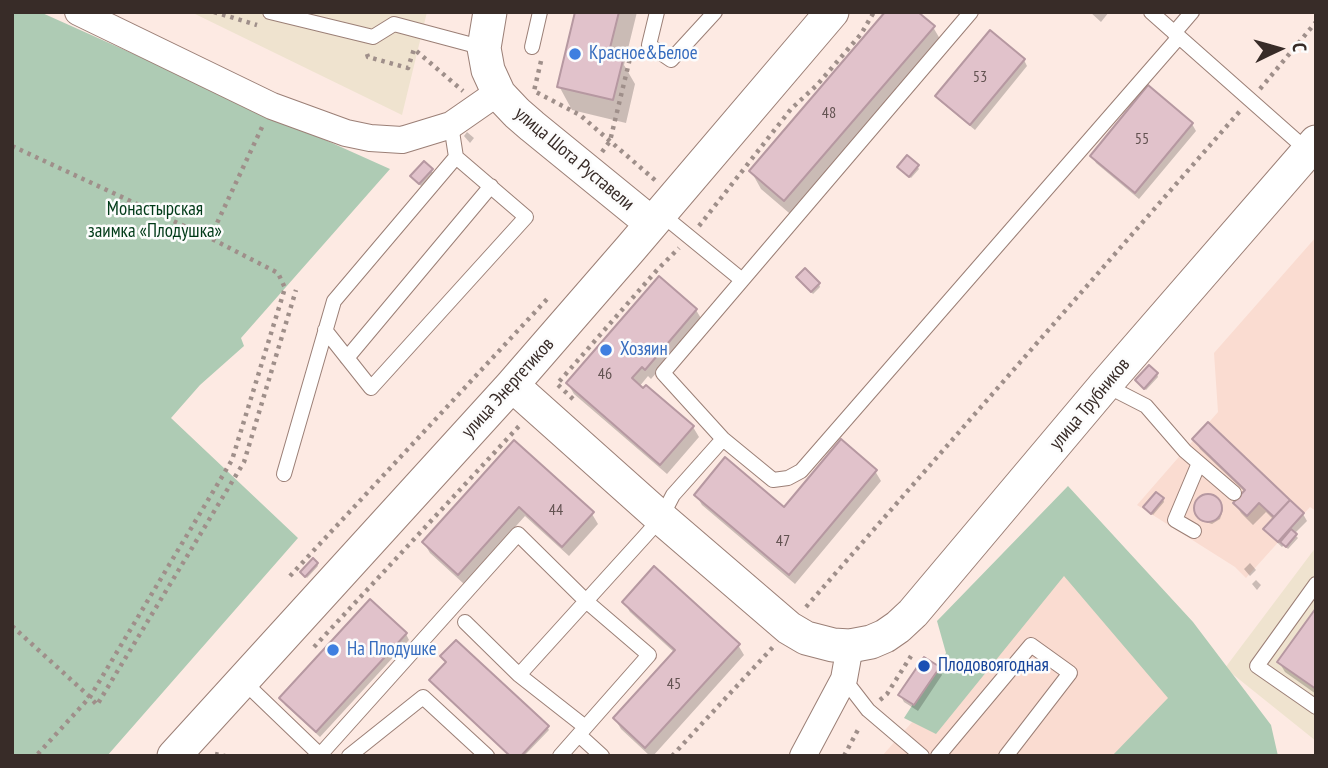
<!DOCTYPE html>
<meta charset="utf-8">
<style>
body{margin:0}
#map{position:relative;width:1328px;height:768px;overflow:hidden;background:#fdeae3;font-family:"PT Sans Narrow",sans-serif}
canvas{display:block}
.frame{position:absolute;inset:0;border:14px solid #382c28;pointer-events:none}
.north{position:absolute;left:1244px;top:14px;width:70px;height:70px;-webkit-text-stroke:5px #fcfcfc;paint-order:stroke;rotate:85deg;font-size:19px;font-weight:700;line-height:28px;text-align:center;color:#382c28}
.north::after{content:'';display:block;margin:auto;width:24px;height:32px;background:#382c28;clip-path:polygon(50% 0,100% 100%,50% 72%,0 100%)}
</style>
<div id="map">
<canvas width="1328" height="768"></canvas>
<div class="frame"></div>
<div class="north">С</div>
</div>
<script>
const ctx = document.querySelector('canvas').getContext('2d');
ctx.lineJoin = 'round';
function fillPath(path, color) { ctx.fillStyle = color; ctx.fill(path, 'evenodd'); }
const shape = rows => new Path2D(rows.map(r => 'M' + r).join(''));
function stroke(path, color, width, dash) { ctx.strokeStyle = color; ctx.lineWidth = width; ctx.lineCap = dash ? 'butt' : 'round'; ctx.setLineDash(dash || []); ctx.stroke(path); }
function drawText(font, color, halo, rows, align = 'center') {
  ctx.font = font + ' "PT Sans Narrow",sans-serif'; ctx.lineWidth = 5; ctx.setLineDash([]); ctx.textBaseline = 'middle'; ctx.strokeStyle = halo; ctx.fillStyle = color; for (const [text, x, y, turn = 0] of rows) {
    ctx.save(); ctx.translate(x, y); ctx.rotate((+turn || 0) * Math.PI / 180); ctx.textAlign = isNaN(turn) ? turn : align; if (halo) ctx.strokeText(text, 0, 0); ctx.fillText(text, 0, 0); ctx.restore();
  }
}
fillPath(shape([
 [191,12,427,12,402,115],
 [1316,547,1316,741,1225,668]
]), '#efe3cf');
fillPath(shape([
 [1316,237,1316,511,1310,507,1246,578,1235,567,1137,505,1218,412,1214,353],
 [1055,561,1183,703,1130,756,882,756]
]), '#fadcd1');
fillPath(shape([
 [12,12,40,12,390,169,241,338,244,346,200,385,171,418,298,538,107,756,12,756],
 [1068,486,1193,622,1271,725,1278,756,1112,756,1168,698,1064,576,936,734,904,718,946,653,937,621]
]), '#aecbb4');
fillPath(shape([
 [577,12,637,12,624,65,635,84,626,123,572,110,559,86],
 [1090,12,1109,12,1101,22],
 [933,27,944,46,795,218,761,189,751,171],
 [1024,60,1027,66,975,130,941,102,937,96],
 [1192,124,1196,131,1139,199,1096,163,1092,156],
 [467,132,474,138,470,143,464,136],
 [917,166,919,169,911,178,901,170],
 [431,170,433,173,421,186,413,179],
 [800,280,819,284,820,287,813,294],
 [696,310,702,320,651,379,648,376,639,387,693,427,699,437,667,474,574,394,568,384],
 [1157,374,1158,377,1146,390,1138,383],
 [1195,439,1288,501,1303,514,1307,521,1294,534,1298,538,1288,549,1284,545,1282,547,1269,535,1266,529,1274,520,1266,512,1253,525,1241,513,1235,503,1245,492,1200,449],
 [514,443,592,514,598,524,569,556,525,516,464,584,430,553,424,543],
 [875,471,881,481,795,584,702,505,696,495,784,509],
 [1205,496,1215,497,1223,510,1220,519,1212,524,1202,521,1196,512,1197,502],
 [1163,499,1164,502,1153,515,1147,510],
 [1250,563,1256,570,1250,576,1244,569],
 [317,564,318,566,307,578,304,575],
 [1256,580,1261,585,1257,590,1252,584],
 [624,602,738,645,744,655,653,756,650,756,621,729,615,719,675,653,630,612],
 [1316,611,1316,694,1285,672,1279,662],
 [406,634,409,640,320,737,285,705,281,698],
 [939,668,942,675,918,711,904,702,900,695],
 [547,727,549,730,524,756,510,756]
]), '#0003');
const building = shape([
 [575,12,619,12,608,56,623,60,613,100,557,87,575,12],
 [885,12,918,12,935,26,784,201,749,171,885,12],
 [990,30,1025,59,970,125,935,96,990,30],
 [1148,85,1193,123,1135,193,1090,156,1148,85],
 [907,155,919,165,909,177,897,167,907,155],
 [424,161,433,169,419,184,410,176,424,161],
 [805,268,820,283,811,292,796,277,805,268],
 [659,276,697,309,645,370,642,367,632,378,643,388,646,385,694,426,660,465,566,383,659,276],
 [1149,365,1158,373,1144,389,1135,380,1149,365],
 [1208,422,1290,500,1274,517,1259,503,1247,516,1233,503,1245,490,1192,439,1208,422],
 [841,439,877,470,789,575,694,495,725,457,784,507,841,439],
 [514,440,594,512,562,547,519,507,458,575,422,542,514,440],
 [1156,492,1164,498,1151,514,1143,507,1156,492],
 '1194 508a14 14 0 1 1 28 0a14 14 0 1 1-28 0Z',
 [1290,500,1304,513,1278,542,1263,529,1290,500],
 [1291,529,1297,534,1286,547,1280,542,1291,529],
 [313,558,318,563,305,577,300,572,313,558],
 [654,566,740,644,645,748,613,718,675,650,622,602,654,566],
 [370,599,407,633,316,732,279,698,370,599],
 [1316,608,1316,689,1277,662,1316,608],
 [456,640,549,726,521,756,510,756,429,680,446,662,440,656,456,640],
 [924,657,940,667,914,705,898,695,924,657]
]);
fillPath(building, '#e1c2cb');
stroke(building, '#b698a1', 2);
const service = shape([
 [270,12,373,37,394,24,484,48],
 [657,12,649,45,671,60,715,12],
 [971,12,663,373,723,439,773,480,788,478,801,471,1179,37],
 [1151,12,1308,151],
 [1174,33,1192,12],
 [532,47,540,12],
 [660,213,742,280],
 [325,330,371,388,526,217,456,157],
 [347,358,491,186],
 [1105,385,1146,406,1185,451,1234,493],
 [284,474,334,301,456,157,451,125],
 [1194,531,1175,520,1199,463],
 [1316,584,1257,666,1316,707],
 [465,622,519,675,584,726],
 [519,675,645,536,661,518,673,495,723,439],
 [844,679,868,710,922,756],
 [243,681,320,755,518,534,586,601,649,655,560,756],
 [579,735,602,756],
 [349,756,423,697,487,756],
 [938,756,1031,645,1070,673,1006,756]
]);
const minor = shape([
 [78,12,272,106,346,133,370,138,402,140,451,125,487,100,499,94],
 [803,756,844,679,850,646]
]);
const tertiary = shape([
 [490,12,484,48,488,70,499,94,517,113,532,126,651,223],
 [512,385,661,518,789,628,806,638,833,645,850,646,871,642,885,636,898,627,913,613,1105,385,1316,142],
 [174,756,512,385,631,248,832,12]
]);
stroke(service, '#9b7f76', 16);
stroke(minor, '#9b7f76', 28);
stroke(tertiary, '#9b7f76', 35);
stroke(shape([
 [214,12,257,25],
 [367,54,368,57,408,68,414,49,463,91],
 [541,61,534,91,580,115,656,181],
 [1260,89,1316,22],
 [12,146,210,238,278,273,285,288,232,460,90,697,36,756],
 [602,152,610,141,632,50],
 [699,226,791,109,817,85,861,34,874,12],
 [210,238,263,125],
 [573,399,557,384,657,270,679,248],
 [290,576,549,297],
 [806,607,1240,111],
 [12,626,90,697,97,705,244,462,296,290],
 [314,647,520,425],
 [880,700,887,694,911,656],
 [215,754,225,756],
 [672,756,773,647],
 [844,756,860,726]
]), '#9f8f8a', 4.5, [3.5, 5]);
stroke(service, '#fff', 14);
stroke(minor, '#fff', 26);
stroke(tertiary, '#fff', 33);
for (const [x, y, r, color] of [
 [575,54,7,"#3f7fe0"],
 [606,350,7,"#3f7fe0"],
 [333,650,7,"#3f7fe0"],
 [924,666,7,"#1a4fb4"]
]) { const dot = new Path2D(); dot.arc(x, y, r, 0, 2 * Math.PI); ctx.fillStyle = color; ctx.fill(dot); stroke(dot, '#fcfcfc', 2.5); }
drawText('16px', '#625251', null, [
 ["53",980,77],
 ["48",829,113],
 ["55",1142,139],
 ["46",605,374],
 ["44",556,510],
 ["47",783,541],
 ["45",674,684]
]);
drawText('19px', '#366cbe', '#fcfcfc', [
 ["Красное&Белое",589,54],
 ["Хозяин",620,350],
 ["На Плодушке",347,650]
], 'left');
drawText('19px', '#382c28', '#fcfcfc', [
 ["улица Шота Руставели",574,159,40],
 ["улица Энергетиков",508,388,-48],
 ["улица Трубников",1090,404,-50]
]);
drawText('19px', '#003a18', '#fcfcfc', [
 ["Монастырская",155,210],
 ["заимка «Плодушка»",155,232]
]);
drawText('19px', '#164399', '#fcfcfc', [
 ["Плодовоягодная",938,666]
], 'left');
</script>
